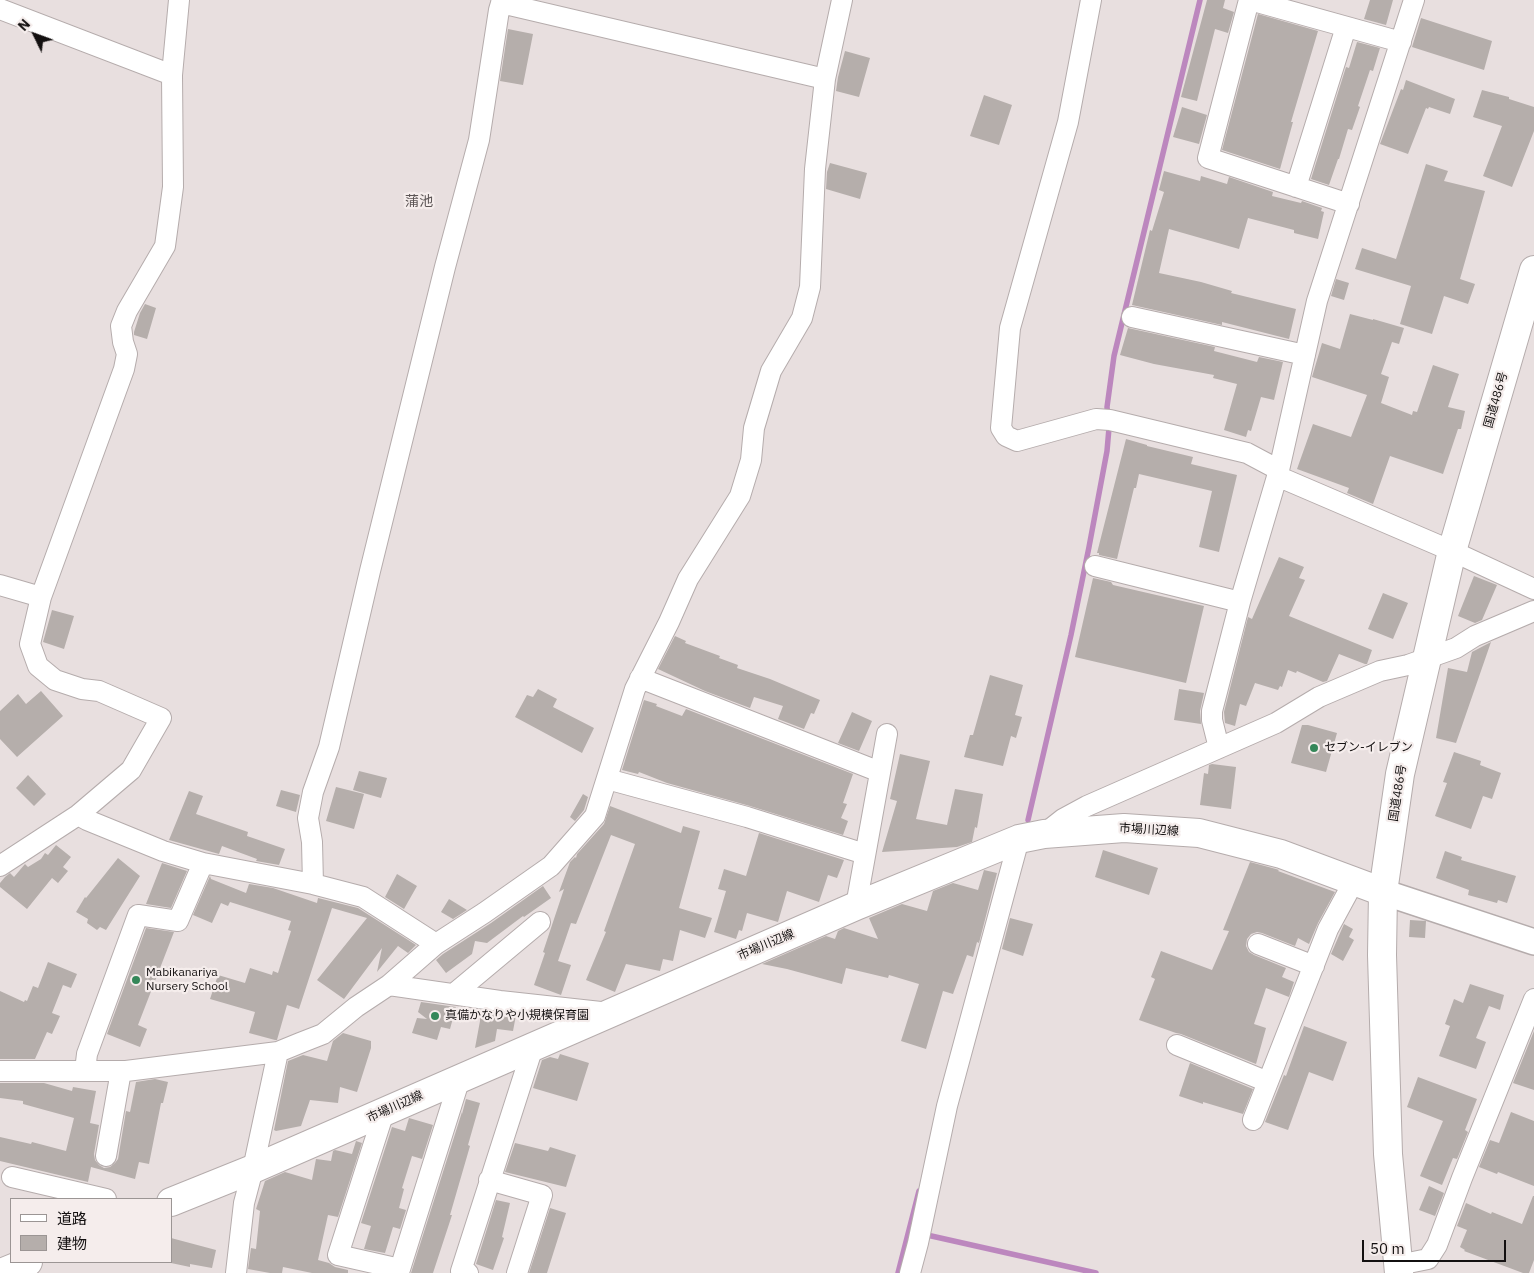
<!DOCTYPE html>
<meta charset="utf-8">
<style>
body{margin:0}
#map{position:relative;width:1534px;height:1273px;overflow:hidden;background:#e8dfdf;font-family:"IBM Plex Sans","Noto Sans JP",sans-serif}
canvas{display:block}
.legend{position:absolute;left:10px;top:1198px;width:162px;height:65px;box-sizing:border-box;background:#f5edec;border:1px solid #9b9594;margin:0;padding:6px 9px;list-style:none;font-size:15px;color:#131010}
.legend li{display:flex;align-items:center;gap:10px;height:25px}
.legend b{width:25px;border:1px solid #9b9594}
.north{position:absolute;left:10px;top:10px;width:50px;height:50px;-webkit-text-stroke:4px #f5edec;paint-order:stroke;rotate:312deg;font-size:14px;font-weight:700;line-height:20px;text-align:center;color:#131010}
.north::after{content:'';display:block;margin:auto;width:18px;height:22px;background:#131010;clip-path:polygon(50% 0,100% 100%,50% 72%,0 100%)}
.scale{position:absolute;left:1362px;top:1240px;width:144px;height:22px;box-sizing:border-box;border:2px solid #131010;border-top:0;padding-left:6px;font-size:15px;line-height:18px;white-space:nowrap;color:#131010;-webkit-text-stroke:4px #f5edec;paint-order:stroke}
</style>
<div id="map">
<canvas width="1534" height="1273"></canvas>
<ul class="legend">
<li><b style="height:6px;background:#fff"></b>道路</li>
<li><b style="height:14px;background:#b5aeab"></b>建物</li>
</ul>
<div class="north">N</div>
<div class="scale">50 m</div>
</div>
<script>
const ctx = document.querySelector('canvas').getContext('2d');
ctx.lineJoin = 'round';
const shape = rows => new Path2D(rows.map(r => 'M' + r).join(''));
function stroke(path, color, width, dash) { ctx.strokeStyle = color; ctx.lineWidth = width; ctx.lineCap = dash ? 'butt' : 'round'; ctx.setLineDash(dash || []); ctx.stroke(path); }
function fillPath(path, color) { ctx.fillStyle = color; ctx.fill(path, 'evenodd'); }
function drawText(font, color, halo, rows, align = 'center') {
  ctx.font = font + ' "IBM Plex Sans","Noto Sans JP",sans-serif'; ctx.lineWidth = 4.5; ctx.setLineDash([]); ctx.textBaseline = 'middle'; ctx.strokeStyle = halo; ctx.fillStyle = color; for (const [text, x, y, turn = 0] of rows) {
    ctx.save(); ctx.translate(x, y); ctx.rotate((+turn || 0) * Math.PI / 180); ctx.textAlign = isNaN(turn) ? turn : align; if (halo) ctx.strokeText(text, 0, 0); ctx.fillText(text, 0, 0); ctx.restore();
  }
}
stroke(shape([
 [1028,820,1071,635,1089,547,1107,451,1109,428,1107,407,1114,356,1200,0],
 [927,1235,1096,1273],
 [898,1273,919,1191]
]), '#bc87be', 5.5);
fillPath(shape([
 [1207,0,1225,0,1223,8,1234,12,1228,33,1215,29,1197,101,1181,97],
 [1370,0,1393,0,1386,25,1364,19],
 [1258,14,1318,31,1291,122,1293,122,1280,169,1222,150],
 [1421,18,1492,41,1484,70,1412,47],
 [508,29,533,34,523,85,500,81],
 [1357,42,1380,48,1373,71,1370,70,1358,106,1360,107,1352,130,1348,129,1339,159,1338,159,1329,185,1311,179,1346,67,1349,68],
 [845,51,870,58,859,97,836,91,838,77],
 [1406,80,1455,99,1450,114,1429,107,1428,109,1426,108,1408,154,1380,144,1401,89,1403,90],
 [1482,90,1509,97,1509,99,1534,107,1534,131,1512,187,1483,176,1502,126,1473,117],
 [984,95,1012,105,999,145,970,136],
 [1182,107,1207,115,1199,144,1173,137],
 [830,163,867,173,860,199,826,189,827,172],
 [1426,164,1448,171,1444,181,1485,191,1460,279,1475,284,1468,304,1444,296,1432,334,1400,324,1411,286,1355,269,1362,248,1396,259],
 [1164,171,1200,181,1201,176,1227,184,1229,177,1273,192,1272,196,1301,203,1302,201,1322,208,1321,211,1324,212,1318,239,1294,233,1294,230,1248,218,1239,249,1169,229,1159,273,1201,282,1232,291,1231,293,1296,309,1289,339,1222,322,1222,325,1132,305,1150,230,1152,231,1164,192,1159,190],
 [1336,279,1349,283,1344,300,1331,296],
 [145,304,156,308,147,339,134,335,134,332,140,313],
 [1350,314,1373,320,1373,319,1404,328,1399,344,1392,342,1381,374,1389,377,1381,403,1412,415,1413,411,1417,412,1433,365,1459,374,1448,407,1465,411,1461,429,1458,429,1443,474,1390,456,1373,504,1347,493,1349,488,1297,469,1313,424,1351,437,1367,395,1312,377,1322,343,1340,349],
 [1128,328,1215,347,1214,351,1257,362,1259,357,1283,362,1274,400,1261,397,1251,431,1248,430,1246,437,1224,430,1237,384,1213,378,1214,375,1154,364,1120,355],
 [1126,439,1147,445,1147,446,1193,457,1191,464,1237,475,1219,552,1199,547,1212,491,1139,474,1136,488,1134,488,1117,559,1099,555,1099,553,1097,553],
 [1279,557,1304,567,1299,578,1305,580,1289,616,1372,650,1367,664,1365,664,1339,654,1327,681,1323,682,1297,671,1296,673,1288,670,1282,687,1280,686,1278,690,1255,683,1246,706,1240,704,1235,726,1225,723,1224,712,1248,617,1252,619],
 [1474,576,1497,585,1482,620,1475,623,1458,616],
 [1093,578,1111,582,1113,585,1204,606,1186,683,1075,657],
 [1383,593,1408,603,1393,639,1368,629],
 [52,610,74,616,64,649,43,642],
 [675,636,686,641,685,643,720,656,719,658,738,665,737,668,770,679,820,700,814,714,811,713,804,729,778,719,783,706,754,697,750,708,705,691,658,669],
 [1491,642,1456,743,1436,738,1448,668,1467,672,1472,652],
 [990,675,1023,685,1015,715,1022,717,1016,738,1011,736,1003,766,964,757,970,735,973,735],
 [538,689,557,699,553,707,594,728,582,753,515,717,527,695,533,697],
 [1179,689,1204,693,1200,711,1201,724,1174,720],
 [41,691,63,716,17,757,0,739,0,711,18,694,26,704],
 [644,700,657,704,656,706,682,716,686,709,853,774,843,803,847,804,841,818,848,821,843,835,750,806,667,783,639,772,638,774,622,770],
 [852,712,872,721,859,751,838,743],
 [1302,725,1308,725,1337,733,1326,772,1291,763],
 [1454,752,1481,761,1480,765,1501,773,1492,799,1483,796,1471,829,1435,816,1447,783,1443,782],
 [900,754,930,761,916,819,947,825,955,789,983,794,977,828,975,827,972,842,957,847,882,852,897,801,890,799],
 [1212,764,1236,767,1231,809,1200,805,1204,773,1208,774,1209,765],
 [359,771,387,778,381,798,353,790],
 [28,775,46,794,34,806,16,788],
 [336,787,364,794,354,829,326,821],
 [281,790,300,795,296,812,276,806],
 [189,791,203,796,196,814,248,832,247,836,285,849,279,865,256,861,257,859,222,846,219,854,169,840],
 [583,794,588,797,584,810,575,821,570,817],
 [610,806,681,833,683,826,700,831,679,908,712,918,705,938,680,930,673,961,663,959,660,971,626,964,615,992,586,980,606,932,604,931,635,844,611,835,576,924,571,923,558,961,571,965,561,995,534,985,545,953,543,952,564,889,559,892,570,862,575,857,576,858,577,854,604,824],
 [759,833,844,860,837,878,828,875,819,902,787,891,778,922,747,913,742,931,739,930,736,939,714,932,726,891,718,889,724,869,746,876],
 [56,845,71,857,63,867,68,871,58,883,52,878,27,909,0,887,0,883,5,877,10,873,14,877,25,864,28,867,41,859,45,853,48,855],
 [1103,850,1158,868,1149,895,1095,877],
 [1445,851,1462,857,1461,860,1516,876,1507,903,1498,900,1497,903,1468,895,1469,890,1436,878],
 [118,858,140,876,106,930,100,927,97,930,87,923,88,919,76,912,85,897,86,898],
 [1250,862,1276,869,1279,870,1278,871,1335,892,1318,923,1309,944,1298,938,1295,946,1262,933,1257,932,1251,934,1247,939,1246,946,1249,952,1254,955,1286,968,1282,977,1294,982,1289,997,1266,988,1254,1024,1266,1028,1256,1064,1181,1034,1176,1033,1139,1020,1155,979,1151,977,1161,951,1212,970,1229,931,1223,930],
 [162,863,187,871,171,908,146,904],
 [984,870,997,873,979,943,977,942,973,957,967,955,953,994,943,991,926,1049,901,1041,919,984,889,975,888,978,846,968,842,984,787,969,762,964,826,936,835,939,838,931,844,928,878,939,869,918,902,904,927,911,933,891,953,883,978,890],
 [397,874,417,886,404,909,385,897],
 [210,876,211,879,246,893,249,884,273,888,317,903,318,898,358,908,416,945,408,953,398,946,377,972,382,948,344,999,317,980,367,918,332,908,299,1009,287,1005,277,1040,275,1040,249,1033,255,1012,210,999,218,975,245,983,250,968,272,975,273,971,278,973,291,931,288,930,291,921,230,902,228,906,221,903,212,923,193,915],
 [543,886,551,898,524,917,523,916,487,943,475,941,472,954,446,973,436,960,443,954,491,923],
 [449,899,467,910,453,919,441,912],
 [1010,918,1033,924,1023,956,1002,949],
 [1410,920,1426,921,1425,938,1409,937],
 [1344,924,1353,929,1349,937,1354,940,1343,961,1331,954],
 [146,928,174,932,138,1025,147,1029,140,1047,107,1034],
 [48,962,77,974,71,988,63,985,52,1013,60,1016,52,1034,47,1032,35,1059,0,1059,0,991,24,1002,25,1000,27,1001,33,986,38,988],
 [1470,984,1504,995,1500,1010,1489,1006,1476,1038,1486,1042,1476,1069,1439,1056,1450,1026,1445,1024,1454,999,1463,1003],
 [421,1002,456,1007,450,1029,441,1027,437,1040,412,1033,417,1018,427,1019,418,1012],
 [482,1010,516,1015,513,1031,497,1029,495,1041,475,1048,480,1021,480,1012,481,1012],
 [1304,1026,1347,1042,1333,1081,1309,1072,1288,1130,1265,1122,1284,1075,1286,1076],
 [1534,1031,1534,1090,1513,1083],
 [343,1033,371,1041,371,1048,357,1092,340,1087,338,1103,310,1100,301,1126,276,1131,274,1130,288,1061,303,1055,327,1061,333,1041],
 [560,1054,589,1063,577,1101,533,1088,542,1060,550,1057,558,1059],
 [1190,1063,1253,1089,1243,1114,1203,1102,1203,1104,1179,1096],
 [1418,1077,1477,1099,1465,1130,1468,1132,1457,1159,1453,1158,1442,1185,1420,1176,1443,1121,1407,1107],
 [155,1079,168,1082,163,1103,161,1103,149,1164,139,1162,135,1179,91,1167,88,1182,0,1161,0,1137,31,1144,32,1142,66,1151,74,1118,23,1104,23,1101,0,1098,0,1083,44,1083,72,1091,73,1087,96,1091,90,1123,99,1125,94,1154,95,1160,99,1165,104,1168,110,1167,115,1163,118,1159,126,1111,130,1112,136,1082],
 [466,1099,480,1103,468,1145,470,1146,450,1215,452,1215,433,1273,411,1273,462,1112,462,1114],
 [1511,1112,1534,1121,1534,1186,1498,1172,1497,1174,1479,1167,1490,1140,1499,1143],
 [409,1118,433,1125,422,1159,412,1156,402,1188,404,1189,399,1208,406,1210,400,1229,393,1227,385,1253,364,1249,371,1226,361,1223,392,1127,405,1131],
 [356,1141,362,1143,338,1217,328,1215,318,1260,329,1263,335,1267,348,1270,348,1273,312,1273,283,1267,282,1273,270,1273,248,1269,251,1248,256,1249,260,1211,256,1209,265,1181,285,1172,312,1180,316,1159,331,1161,333,1151,335,1150,352,1154],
 [515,1143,548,1151,550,1147,576,1155,566,1187,505,1172],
 [1429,1186,1444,1193,1435,1216,1419,1210],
 [1533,1196,1534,1196,1534,1260,1529,1273,1523,1273,1464,1251,1465,1250,1460,1247,1467,1230,1457,1226,1466,1203,1491,1214,1492,1212,1522,1224],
 [496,1200,510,1203,502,1237,504,1238,493,1270,476,1264],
 [550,1208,566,1213,547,1273,529,1273],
 [171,1238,216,1250,212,1268,190,1264,190,1267,171,1263]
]), '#b5aeab');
const minor = shape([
 [1091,0,1068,122,1010,328,1001,428,1006,436,1017,441,1096,419,1110,420,1247,453,1279,470],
 [1249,0,1208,158,1349,204],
 [1250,0,1401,42],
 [501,3,825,79],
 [0,9,172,75],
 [1296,187,1346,27],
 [1132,317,1305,355],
 [1277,476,1452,551,1534,589],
 [1095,566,1240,602],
 [0,585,41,597],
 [640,678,880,772],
 [1219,748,1212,720,1212,711,1240,602,1279,470,1317,301,1414,0],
 [607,779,747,817,865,854],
 [78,815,87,820,163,851,203,863,178,921,138,915,87,1054,85,1071],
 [1044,834,1063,819,1087,806,1276,723,1319,697,1380,671,1408,665,1456,648,1475,636,1534,611],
 [203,863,313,884,363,897,436,944],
 [0,866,78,815,131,770,161,718,99,691,82,689,55,680,38,666,30,644,41,597,124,369,127,354,123,342,121,326,127,311,165,246,173,187,172,75,179,0],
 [313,884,312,842,308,818,313,792,329,747,370,571,445,267,479,140,499,10,502,0],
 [856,906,887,734],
 [1258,944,1314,966],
 [389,985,500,1001,610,1013],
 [455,993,540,922],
 [1177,1045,1268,1082],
 [0,1071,126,1071,278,1052,300,1043,323,1034,356,1007,389,985,436,944,484,913,551,866,595,816,635,689,669,622,688,579,740,496,751,460,754,428,771,371,802,318,810,287,815,169,825,79,842,0],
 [384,1112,338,1255,400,1269,460,1078],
 [1253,1120,1328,929,1354,881],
 [106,1156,121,1071],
 [12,1177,106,1199],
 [489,1180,542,1195,517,1273],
 [1398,1265,1428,1259,1437,1245,1462,1178,1534,999],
 [236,1273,244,1203,253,1169,278,1052],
 [468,1273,461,1271,533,1047],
 [910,1273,918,1243,947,1106,1019,839]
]);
const tertiary = shape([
 [1383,892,1534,942]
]);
const secondary = shape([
 [171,1202,253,1169,856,906,1019,839,1044,834,1124,828,1199,833,1281,854,1383,892],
 [1,1273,28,1262]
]);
const trunk = shape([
 [1399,1273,1388,1154,1382,955,1383,892,1400,774,1452,551,1534,270]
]);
stroke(minor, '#b5acac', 22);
stroke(tertiary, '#b5acac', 28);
stroke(secondary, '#b5acac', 30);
stroke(trunk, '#b5acac', 30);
stroke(minor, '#fff', 20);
stroke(tertiary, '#fff', 25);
stroke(secondary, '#fff', 28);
stroke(trunk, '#fff', 28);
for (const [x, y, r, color] of [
 [1314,748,5,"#348759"],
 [136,980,5,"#348759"],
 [435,1016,5,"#348759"]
]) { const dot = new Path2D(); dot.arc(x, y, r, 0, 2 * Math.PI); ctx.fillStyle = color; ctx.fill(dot); stroke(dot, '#f5edec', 2); }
drawText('12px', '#131010', '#f5edec', [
 ["国道486号",1496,400,-74],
 ["国道486号",1398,793,-81],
 ["市場川辺線",1149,830,3],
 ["市場川辺線",766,945,-23],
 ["市場川辺線",395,1107,-24]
]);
drawText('12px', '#131010', '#f5edec', [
 ["セブン-イレブン",1324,748],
 ["Mabikanariya",146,973],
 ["Nursery School",146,987],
 ["真備かなりや小規模保育園",445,1016]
], 'left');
drawText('14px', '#5c5555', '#f5edec', [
 ["蒲池",419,202]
]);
</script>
